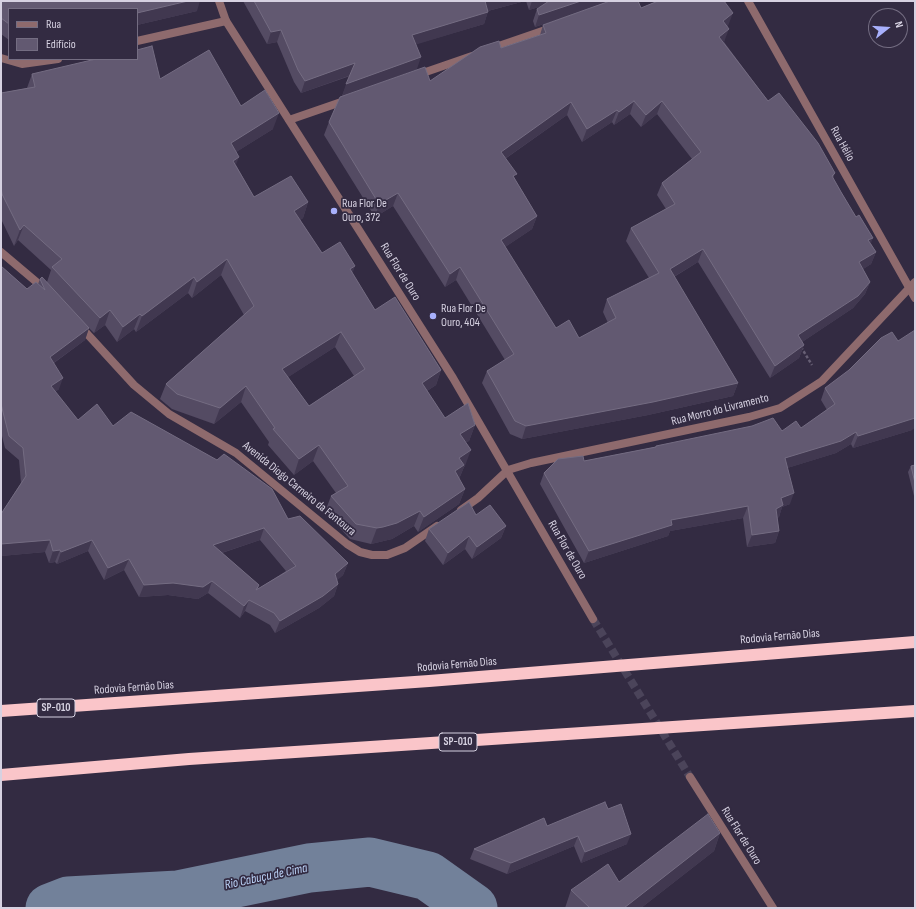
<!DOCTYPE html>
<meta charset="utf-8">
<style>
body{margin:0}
#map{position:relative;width:916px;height:909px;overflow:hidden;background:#332b42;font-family:"Sofia Sans Condensed",sans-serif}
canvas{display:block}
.frame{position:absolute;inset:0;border:2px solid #d6d1e1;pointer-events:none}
.legend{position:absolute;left:8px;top:8px;width:130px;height:52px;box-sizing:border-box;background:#332b42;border:1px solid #746d82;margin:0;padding:5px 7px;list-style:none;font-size:12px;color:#d6d1e1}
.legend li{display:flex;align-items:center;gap:8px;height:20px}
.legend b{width:20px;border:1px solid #746d82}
.north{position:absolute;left:868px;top:8px;width:40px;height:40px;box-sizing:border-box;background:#332b42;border:1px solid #746d82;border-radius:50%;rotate:73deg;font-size:11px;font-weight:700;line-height:16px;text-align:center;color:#d6d1e1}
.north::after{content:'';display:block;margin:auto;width:14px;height:18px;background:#a8b0fc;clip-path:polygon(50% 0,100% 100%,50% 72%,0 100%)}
</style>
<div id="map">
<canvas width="916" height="909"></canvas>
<div class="frame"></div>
<ul class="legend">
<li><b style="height:5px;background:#8e6a6d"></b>Rua</li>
<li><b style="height:11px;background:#625971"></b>Edifício</li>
</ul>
<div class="north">N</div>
</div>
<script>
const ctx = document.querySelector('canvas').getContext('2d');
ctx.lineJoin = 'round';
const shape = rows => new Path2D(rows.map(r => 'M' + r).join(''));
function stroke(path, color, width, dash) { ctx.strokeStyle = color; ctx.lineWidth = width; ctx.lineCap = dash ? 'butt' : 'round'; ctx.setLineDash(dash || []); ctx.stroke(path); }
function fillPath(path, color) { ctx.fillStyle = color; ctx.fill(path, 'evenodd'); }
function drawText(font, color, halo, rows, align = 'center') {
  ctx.font = font + ' "Sofia Sans Condensed",sans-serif'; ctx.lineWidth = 3.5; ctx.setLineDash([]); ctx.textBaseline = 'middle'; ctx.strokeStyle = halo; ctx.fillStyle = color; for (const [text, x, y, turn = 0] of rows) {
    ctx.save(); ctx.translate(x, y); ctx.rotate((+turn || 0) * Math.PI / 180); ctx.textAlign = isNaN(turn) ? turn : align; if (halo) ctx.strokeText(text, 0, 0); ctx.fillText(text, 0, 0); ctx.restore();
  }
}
stroke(shape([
 [50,908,68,901,178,895,309,868,370,862,428,876,473,908]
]), '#72819a', 49);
stroke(shape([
 [593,619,690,777]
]), '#4b445a', 8, [8, 4]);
stroke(shape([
 [801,347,812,365]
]), '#675f74', 2.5, [3, 2]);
stroke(shape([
 [748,1,915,298],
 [137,41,226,21],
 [490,49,551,28],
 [1,58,22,64,58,59],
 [417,75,472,56],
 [289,120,347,100],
 [1,252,46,290],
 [80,326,134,385,169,414,236,453,347,544,360,552,372,555,387,555,405,548,437,526],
 [461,510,478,498,508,470]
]), '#8e6a6d', 8);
stroke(shape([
 [219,1,226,21,453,378,593,619],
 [508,470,531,463,749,417,780,408,822,381,915,282],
 [690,777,773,908]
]), '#8e6a6d', 8);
stroke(shape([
 [1,711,429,681,915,642],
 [1,775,189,759,915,711]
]), '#fac5c9', 12);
fillPath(shape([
 [1,1,197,11,137,25,137,9,9,9,9,40,1,34],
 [243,1,525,1,488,11,484,24,416,44,417,69,342,96,350,76,301,93,294,82,277,42,267,44],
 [526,1,638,1,641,8,658,1,727,1,725,2,728,26,727,27,724,42,768,101,835,173,833,178,876,252,871,264,863,269,870,282,865,294,853,308,802,342,804,345,799,358,770,378,698,262,674,277,738,383,733,396,648,415,522,439,510,434,482,383,487,371,505,360,456,280,445,287,393,206,375,217,324,135,329,122,430,81,501,48,540,35,543,25,597,6,535,27,533,21,537,9,542,6,529,10],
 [630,114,641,127,657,114,692,159,662,183,657,195,666,209,631,228,626,241,649,278,607,299,603,312,608,323,579,338,556,328,505,247,532,229,537,216,515,179,505,159,567,115,582,142,612,122,614,125],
 [32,74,160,79,241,106,273,129,236,152,236,165,254,197,308,202,303,218,300,220,322,253,352,274,375,310,441,370,436,385,427,391,445,418,475,425,469,441,466,442,465,466,464,467,459,479,465,489,459,504,418,532,414,526,392,539,371,544,350,539,325,512,331,496,336,493,313,461,294,475,268,445,269,442,241,402,214,424,172,409,160,399,166,384,244,315,221,275,192,298,188,293,136,332,134,329,117,342,105,325,94,333,89,328,85,340,54,363,59,389,55,392,78,420,113,426,288,519,348,563,343,575,337,580,338,584,334,596,319,608,275,633,270,625,245,611,240,618,208,593,198,599,168,595,139,597,124,570,104,580,88,551,57,564,55,562,49,563,45,552,1,556,1,514,21,483,19,460,5,448,1,432,1,266,27,289,38,284,40,279,47,282,51,270,18,240,14,246,1,219,1,93,27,88],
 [335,347,354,376,309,406,288,377],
 [260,540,286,571,258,589,259,585,222,553],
 [825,388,912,430,853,448,851,444,836,453,787,468,790,504,782,507,779,517,777,518,779,531,775,543,747,547,743,518,670,531,668,536,584,563,540,484,544,473,584,461,655,447,656,446,801,428,827,410,821,400],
 [915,465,915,495,914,496,908,472,911,466],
 [476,515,506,526,501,538,472,559,465,549,443,565,425,541,429,529],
 [608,809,627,844,581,863,574,846,507,874,470,859,474,849,547,826],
 [720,833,714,851,641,908,565,908,571,890,619,882]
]), '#544b63');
fillPath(shape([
 [188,1,200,1,197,11,137,25,137,13],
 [485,1,525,1,480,13],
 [532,1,558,1,529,10],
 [581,1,610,1,535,27,539,15],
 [488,12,484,24,408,47,412,35],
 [733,13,728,26,718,33,723,21],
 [729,29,724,42,715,49,719,37],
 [281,30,277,42,267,44,271,32],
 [421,57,417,69,342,96,346,84],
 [355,63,351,75,301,93,305,81],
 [634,101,630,114,614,125,619,112],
 [662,101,657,114,641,127,646,115],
 [571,102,567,115,496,165,501,152],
 [617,110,612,122,582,142,587,129],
 [279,113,273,129,225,159,231,143],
 [239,157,233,172,233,161],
 [398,193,393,206,375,217,379,204],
 [308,202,303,218,289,227,294,211],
 [537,216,532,229,496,253,501,240],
 [24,225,18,240,14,246,20,230],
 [873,238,868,251,868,240],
 [703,249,698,262,665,282,670,269],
 [876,252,871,264,854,275,859,262],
 [227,259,221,275,192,298,197,282],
 [355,266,350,281,350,269],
 [460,267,456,280,445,287,450,274],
 [194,277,188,293,136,332,142,316],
 [870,282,865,294,853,308,793,348,798,335],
 [110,310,105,325,94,333,100,318],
 [140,314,134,329,117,342,123,327],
 [89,328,85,340,45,369,50,357],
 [341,332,335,347,276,385,282,369],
 [804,345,799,358,770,378,775,366],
 [441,370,436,385,416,398,422,383],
 [63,378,59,389,47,398,51,386],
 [738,383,733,396,648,415,522,439,526,426],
 [246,386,241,402,214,424,220,408],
 [915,418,915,428,912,430,853,448,858,436],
 [475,425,469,441,454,449,460,434],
 [856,432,851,444,836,453,781,470,785,458],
 [319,445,313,461,294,475,299,459],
 [471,450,465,466,464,467,458,481,454,473,459,458],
 [465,489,459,504,418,532,424,517],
 [794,493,790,504,782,507,779,517,771,520,781,498],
 [748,506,743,518,670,531,668,536,584,563,589,551,671,520],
 [420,511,414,526,392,539,371,544,377,528],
 [506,526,501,538,472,559,477,547],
 [264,528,260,540,209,557,213,545],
 [779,531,775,543,747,547,752,535],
 [469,536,465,549,443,565,448,553],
 [50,540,45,552,1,556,1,544],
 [92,540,88,551,57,564,61,552],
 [60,550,55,562,49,563,53,551],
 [129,559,124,570,104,580,108,568],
 [348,563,343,575,331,586,335,574],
 [212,581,208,593,198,599,168,595,139,597,144,585],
 [338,584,334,596,319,608,275,633,280,621],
 [249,600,245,611,240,618,244,606],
 [720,833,714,851,641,908,624,908],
 [631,834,627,844,581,863,585,852],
 [578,836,574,846,507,874,511,863]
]), '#413850');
const building = shape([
 [1,1,188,1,137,13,137,9,9,9,9,24,1,18,1,1],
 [254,1,486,1,485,1,488,12,412,35,421,57,346,84,355,63,305,81,298,70,281,30,271,32,254,1],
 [549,1,581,1,539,15,537,9,549,1],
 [610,1,638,1,641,8,658,1,724,1,733,13,723,21,729,29,719,37,768,101,779,93,818,143,835,173,832,176,841,192,856,217,859,215,873,238,868,240,876,252,859,262,870,282,858,296,798,335,804,345,775,366,703,249,670,269,738,383,653,402,526,426,515,421,487,371,514,354,460,267,450,274,398,193,379,204,329,122,340,97,425,67,430,81,480,47,499,41,501,48,546,33,543,25,610,1],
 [634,101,646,115,662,101,701,152,662,183,675,204,631,228,659,273,607,299,616,318,579,338,569,320,556,328,501,240,537,216,513,176,517,174,501,152,571,102,587,129,617,110,619,112,634,101],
 [152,46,160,79,209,50,241,106,265,90,279,113,231,143,239,157,233,161,254,197,291,176,308,202,294,211,322,253,340,242,355,266,350,269,375,310,395,297,441,370,422,383,445,418,468,403,475,425,460,434,471,450,459,458,464,465,455,471,465,489,424,517,420,511,397,523,383,527,377,528,356,524,331,496,348,486,319,445,299,459,273,429,275,428,246,386,220,408,177,394,166,384,254,306,227,259,197,282,194,277,142,316,140,314,123,327,110,310,100,318,52,267,62,259,24,225,20,230,2,194,1,187,1,93,35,87,32,74,96,59,137,59,137,50,152,46],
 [341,332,365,369,309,406,282,369,341,332],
 [1,266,27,289,36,282,45,290,40,279,42,277,89,328,50,357,63,378,51,386,78,420,97,404,113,426,131,412,217,460,224,454,272,489,288,519,300,516,348,563,335,574,338,584,323,596,280,621,274,613,249,600,244,606,212,581,203,587,173,583,144,585,129,559,108,568,92,540,61,552,60,550,53,551,50,540,1,544,1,514,26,476,23,448,9,436,1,404,1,266],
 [264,528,296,566,256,590,259,585,213,545,264,528],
 [915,330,915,418,858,436,856,432,841,441,785,458,794,493,781,498,783,505,776,509,779,531,752,535,748,506,671,520,672,525,589,551,544,473,558,459,583,456,584,461,656,447,656,446,752,426,773,418,782,431,796,421,801,428,835,404,825,388,849,370,881,338,892,332,898,341,915,330],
 [915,465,915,483,911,466,915,465],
 [469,502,476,515,490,505,506,526,477,547,469,536,448,553,429,529,469,502],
 [605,802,608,809,621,804,631,834,585,852,578,836,511,863,474,849,544,818,547,826,605,802],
 [708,814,720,833,624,908,590,908,571,890,608,864,619,882,708,814]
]);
fillPath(building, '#625971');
stroke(building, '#746c82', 1);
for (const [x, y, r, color] of [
 [334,211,4,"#a8b0fc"],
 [433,316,4,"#a8b0fc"]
]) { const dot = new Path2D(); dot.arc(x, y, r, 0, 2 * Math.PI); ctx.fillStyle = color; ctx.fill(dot); stroke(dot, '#332b42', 1.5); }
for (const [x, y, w] of [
 [56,708,38],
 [458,742,38]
]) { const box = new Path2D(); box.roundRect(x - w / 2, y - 9, w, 18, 3); ctx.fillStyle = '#332b42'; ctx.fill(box); stroke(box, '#d6d1e1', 1); }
drawText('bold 11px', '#d6d1e1', null, [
 ["SP-010",56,708],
 ["SP-010",458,742]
]);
drawText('12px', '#d6d1e1', '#332b42', [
 ["Rua Hélio",842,144,61],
 ["Rua Flor de Ouro",400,272,58],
 ["Rua Morro do Livramento",720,410,-14],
 ["Avenida Diogo Carneiro da Fontoura",299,489,39],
 ["Rua Flor de Ouro",567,550,60],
 ["Rodovia Fernão Dias",780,637,-5],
 ["Rodovia Fernão Dias",457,665,-5],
 ["Rodovia Fernão Dias",134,688,-4],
 ["Rua Flor de Ouro",741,836,58]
]);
drawText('12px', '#d6d1e1', '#332b42', [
 ["Rua Flor De",342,204],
 ["Ouro, 372",342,218],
 ["Rua Flor De",441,309],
 ["Ouro, 404",441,323]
], 'left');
drawText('italic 13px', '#bdd4f9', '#332b42', [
 ["Rio Cabuçu de Cima",266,877,-12]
]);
</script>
